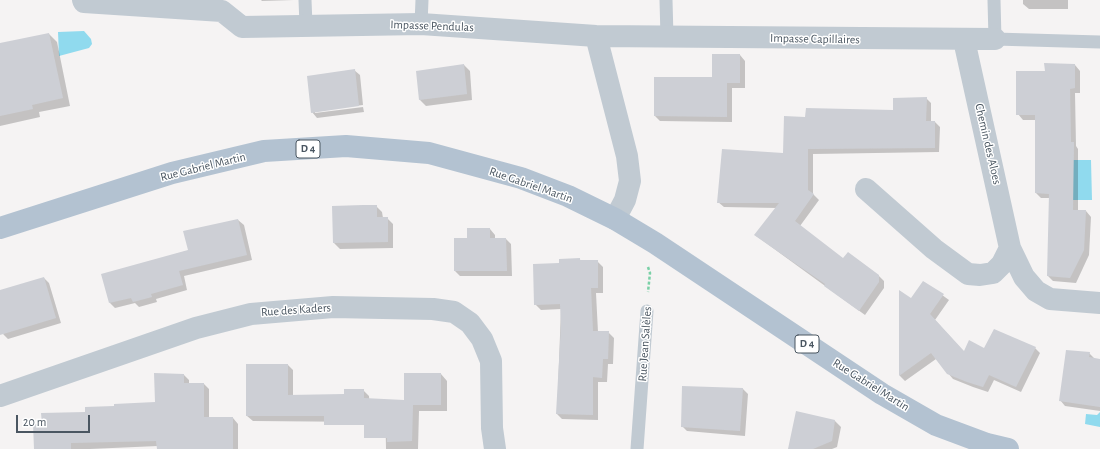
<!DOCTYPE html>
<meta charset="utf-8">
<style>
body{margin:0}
#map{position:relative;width:1100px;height:449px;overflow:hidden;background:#f5f3f3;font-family:"Alegreya Sans",sans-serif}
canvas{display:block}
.scale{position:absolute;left:16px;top:415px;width:74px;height:18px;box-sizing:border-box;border:2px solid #4a5661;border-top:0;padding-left:5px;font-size:12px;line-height:14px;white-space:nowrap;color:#4a5661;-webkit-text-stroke:3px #fff;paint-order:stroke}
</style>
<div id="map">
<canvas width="1100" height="449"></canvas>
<div class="scale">20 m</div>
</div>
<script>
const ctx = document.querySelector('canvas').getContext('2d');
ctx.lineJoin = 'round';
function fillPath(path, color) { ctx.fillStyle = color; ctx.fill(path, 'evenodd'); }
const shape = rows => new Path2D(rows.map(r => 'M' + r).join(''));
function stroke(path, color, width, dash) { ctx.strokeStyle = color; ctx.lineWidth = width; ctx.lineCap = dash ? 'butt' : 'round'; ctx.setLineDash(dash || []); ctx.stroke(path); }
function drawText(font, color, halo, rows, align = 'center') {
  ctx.font = font + ' "Alegreya Sans",sans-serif'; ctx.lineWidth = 3; ctx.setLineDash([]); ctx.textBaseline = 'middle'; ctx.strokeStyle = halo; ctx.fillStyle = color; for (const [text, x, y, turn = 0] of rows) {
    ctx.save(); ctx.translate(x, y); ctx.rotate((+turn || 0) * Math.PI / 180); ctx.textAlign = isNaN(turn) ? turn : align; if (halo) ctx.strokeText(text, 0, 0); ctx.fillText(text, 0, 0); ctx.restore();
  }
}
fillPath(shape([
 [84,31,91,39,92,44,89,48,59,56,58,32],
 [1073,160,1091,160,1092,200,1073,200],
 [1100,412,1100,427,1085,424,1086,414,1097,415]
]), '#90daee');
fillPath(shape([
 [261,0,294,0,262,1],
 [1023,0,1068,0,1068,9,1029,9,1023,4],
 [49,34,57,42,70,106,39,112,40,117,0,126,0,44],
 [713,55,740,55,745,61,745,88,732,88,732,122,660,121,655,116,713,78],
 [464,65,470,71,472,100,426,106,420,100,417,72],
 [1075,65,1080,71,1080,93,1075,93,1076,146,1078,149,1078,211,1086,211,1091,217,1089,255,1076,283,1053,281,1048,276,1050,198,1041,198,1036,193,1036,120,1023,120,1018,114,1046,72],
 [354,70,360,75,363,105,315,111,315,113,363,107,364,112,317,118,312,112],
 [926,98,931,103,931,122,935,122,940,127,939,152,813,154,813,194,819,200,800,226,843,259,878,275,884,281,884,288,865,315,755,235,777,208,724,207,718,202,784,154,806,118,894,111],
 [376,206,382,212,383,218,387,218,393,224,393,248,340,249,334,243,333,207],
 [238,220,244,225,252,260,184,276,187,290,156,299,157,302,139,307,135,303,115,308,110,303,102,275,190,250],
 [490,229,495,235,495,239,506,239,511,244,512,276,460,276,455,271,468,239],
 [579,259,582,261,597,261,603,267,603,293,596,293,598,332,608,332,614,338,613,364,608,364,607,382,598,382,598,420,562,419,557,414,561,309,541,310,535,304,561,264],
 [44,278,49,283,61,323,8,339,3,334,0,324,0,291],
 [924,282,949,300,935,320,964,352,1035,348,1040,353,1021,392,994,380,988,392,973,387,953,379,936,359,905,381,900,376,900,291,912,300],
 [1089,353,1095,359,1100,360,1100,411,1065,406,1060,400],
 [288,365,293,370,293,396,345,395,363,390,369,396,371,422,253,421,247,416],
 [441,374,447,381,447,411,419,411,418,449,386,449,385,400,405,401],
 [184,375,189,380,189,384,204,384,209,389,209,418,233,418,238,424,238,449,158,449,158,446,90,449,35,449,43,425,86,413,156,403],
 [683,387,743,389,748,394,745,436,687,431,682,426],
 [797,412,835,421,841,427,837,447,832,449,789,449]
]), '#0003');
fillPath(shape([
 [49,33,63,98,32,105,33,109,0,116,0,43],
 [712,54,740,54,740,83,727,83,727,117,654,116,654,77,712,77],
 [1044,63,1075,64,1075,88,1070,89,1071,142,1074,142,1073,210,1086,210,1084,250,1070,278,1047,276,1049,194,1035,193,1035,115,1016,115,1016,71,1045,71],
 [464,64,467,94,419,100,416,71],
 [355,69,359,106,311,113,307,76],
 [927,97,926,121,935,121,935,148,808,149,808,190,814,194,795,221,843,258,848,252,879,275,879,282,859,311,824,286,825,284,754,235,779,203,717,203,722,149,783,153,784,116,805,117,806,108,893,110,893,98],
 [363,205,377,205,377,217,388,217,388,242,333,243,332,206],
 [238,219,247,255,179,271,183,285,151,294,152,297,133,302,131,298,109,303,101,274,188,250,183,231],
 [467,228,490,228,490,238,506,238,507,271,454,271,454,238,467,238],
 [580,258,580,260,598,260,598,288,591,288,593,331,609,331,608,359,603,359,602,378,593,377,593,415,556,414,561,325,560,304,534,305,533,264,559,263,559,259],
 [44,277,56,318,0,335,0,290],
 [923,281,944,294,930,314,964,351,969,340,984,348,994,329,1036,347,1016,387,989,375,983,387,967,382,947,374,931,353,899,376,899,290,911,298],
 [1066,350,1090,352,1089,357,1100,359,1100,407,1059,401],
 [246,364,288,364,288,395,344,394,344,389,364,389,364,398,404,400,404,373,441,373,441,405,413,405,412,441,387,442,387,438,364,438,364,425,324,425,324,416,246,416],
 [154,373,184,374,184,383,204,383,204,417,233,417,233,449,157,449,156,441,71,443,71,449,34,449,33,424,42,424,41,413,85,412,85,407,114,406,114,404,155,402],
 [682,386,743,388,740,431,681,427],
 [796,411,835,420,832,441,813,449,788,449]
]), '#cdcfd5');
stroke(shape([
 [648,267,650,273,648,292]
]), '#7ad0a6', 2.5, [3, 2]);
stroke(shape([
 [305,0,306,25],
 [666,0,667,37],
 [994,0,995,39,1100,42],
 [421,24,422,0],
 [637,449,647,311]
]), '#c1cad2', 13);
stroke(shape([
 [83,0,84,2,222,11,242,27,421,24,596,36,995,39],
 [596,36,627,156,630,181,625,200,615,219],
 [964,40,1010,248,1024,277,1036,291,1050,299,1100,303],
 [866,189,934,249,968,274,980,275,993,273,1002,264,1010,248],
 [0,396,196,328,251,314,333,307,433,309,454,312,470,323,482,339,491,361,492,428,495,449]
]), '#c1cad2', 22);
stroke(shape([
 [0,228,172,173,264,151,346,146,429,153,521,178,568,196,615,219,655,243,882,394,936,425,987,444,1008,449]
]), '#b3c2d1', 22);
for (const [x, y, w] of [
 [308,149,24],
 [807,344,24]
]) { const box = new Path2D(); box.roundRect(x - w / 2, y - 9, w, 18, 3); ctx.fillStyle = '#fff'; ctx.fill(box); stroke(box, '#4a5661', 1); }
drawText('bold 11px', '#4a5661', null, [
 ["D 4",308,149],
 ["D 4",807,344]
]);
drawText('12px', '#4a5661', '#fff', [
 ["Impasse Pendulas",432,26,2],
 ["Impasse Capillaires",815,39,1],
 ["Chemin des Aloes",988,144,77],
 ["Rue Gabriel Martin",203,167,-14],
 ["Rue Gabriel Martin",531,185,19],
 ["Rue des Kaders",296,310,-4],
 ["Rue Jean Salèles",645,344,-86],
 ["Rue Gabriel Martin",871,385,32]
]);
</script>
